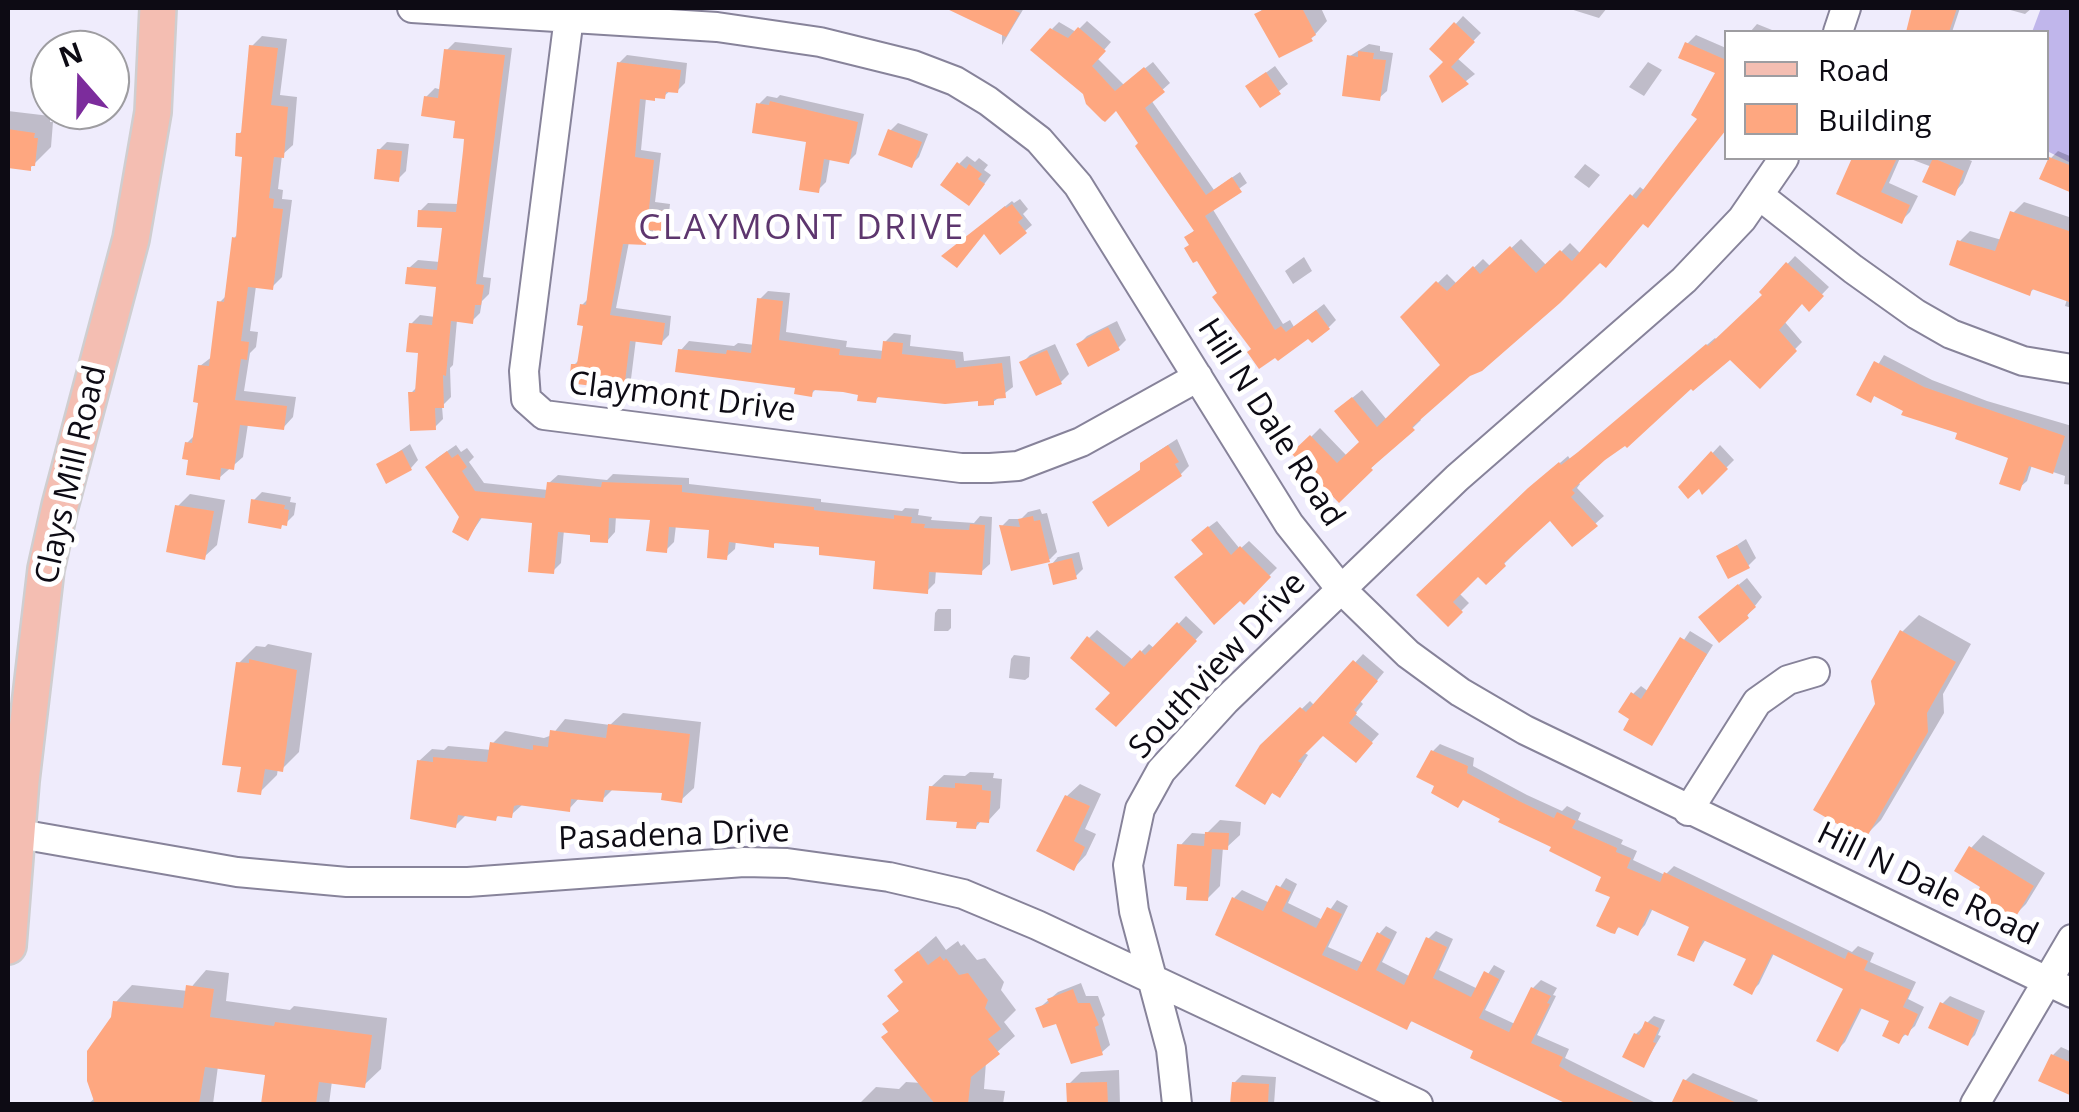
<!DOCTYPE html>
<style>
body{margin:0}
#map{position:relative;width:2079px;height:1112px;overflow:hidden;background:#efecfc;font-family:"Open Sans",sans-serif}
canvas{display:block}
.frame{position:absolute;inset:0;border:10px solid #0d0b14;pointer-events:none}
.legend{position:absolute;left:1724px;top:30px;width:325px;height:130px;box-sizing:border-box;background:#fff;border:2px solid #9e9da1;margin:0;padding:12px 18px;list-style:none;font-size:30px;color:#0d0b14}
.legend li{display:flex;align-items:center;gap:20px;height:50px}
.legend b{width:50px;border:2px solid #9e9da1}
.north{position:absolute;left:30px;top:30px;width:100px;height:100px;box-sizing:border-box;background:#fff;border:2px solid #9e9da1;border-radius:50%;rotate:340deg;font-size:28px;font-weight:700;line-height:40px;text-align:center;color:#0d0b14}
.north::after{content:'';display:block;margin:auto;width:35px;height:45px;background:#7c2c9c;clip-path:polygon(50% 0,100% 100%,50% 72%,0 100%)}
</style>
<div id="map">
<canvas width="2079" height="1112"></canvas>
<div class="frame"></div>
<ul class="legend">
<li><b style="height:12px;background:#f4beb2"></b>Road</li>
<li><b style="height:28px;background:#fea780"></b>Building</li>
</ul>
<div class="north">N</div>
</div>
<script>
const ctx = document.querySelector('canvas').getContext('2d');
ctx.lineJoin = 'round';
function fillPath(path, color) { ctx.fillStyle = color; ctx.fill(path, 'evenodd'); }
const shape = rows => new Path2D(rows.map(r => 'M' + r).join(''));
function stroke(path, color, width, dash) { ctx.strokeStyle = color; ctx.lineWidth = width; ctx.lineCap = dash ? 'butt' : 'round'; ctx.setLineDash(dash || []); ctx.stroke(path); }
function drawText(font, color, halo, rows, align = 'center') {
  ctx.font = font + ' "Open Sans",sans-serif'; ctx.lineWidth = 10; ctx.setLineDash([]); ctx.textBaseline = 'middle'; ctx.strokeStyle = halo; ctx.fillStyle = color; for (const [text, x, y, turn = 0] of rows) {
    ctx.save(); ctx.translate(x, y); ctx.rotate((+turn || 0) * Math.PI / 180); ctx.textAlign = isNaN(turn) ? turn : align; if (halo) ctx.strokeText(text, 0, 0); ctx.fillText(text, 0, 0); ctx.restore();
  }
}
fillPath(shape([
 [2041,8,2071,8,2071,163,2047,151,2046,32,2032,32]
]), '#c0b6eb');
fillPath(shape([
 [951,8,1024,8,1002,45,1002,32],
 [1264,8,1321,8,1327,21,1311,39,1257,14],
 [1567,8,1607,8,1599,18],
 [1916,8,1960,8,1952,32,1907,32],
 [2003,8,2032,8,2025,14],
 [1463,16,1481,33,1457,58,1475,74,1443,99,1446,62,1433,49],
 [1087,21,1111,42,1097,58,1124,85,1153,62,1170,83,1151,100,1214,190,1240,172,1247,183,1212,208,1283,324,1290,320,1294,327,1324,304,1336,320,1329,327,1254,348,1187,237,1196,229,1117,107,1052,29,1059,22,1076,32],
 [1757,24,1777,32,1743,32,1750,32],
 [1696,35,1726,48,1726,127,1656,216,1644,222,1419,418,1421,420,1339,499,1295,453,1320,428,1347,456,1363,442,1347,402,1362,390,1387,420,1443,365,1403,317,1447,274,1457,284,1483,259,1491,267,1521,239,1547,266,1570,243,1581,254,1640,187,1645,191,1701,118,1719,72,1687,44],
 [262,36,287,39,280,95,297,97,293,145,282,155,278,189,283,190,282,199,292,200,282,277,272,287,256,286,250,331,258,332,256,347,250,353,244,391,296,397,293,417,283,428,248,424,243,457,219,478,191,457,187,443,195,435,200,400,200,366,213,356,220,302,227,295,234,238,239,233,244,154,239,134,244,129,252,46],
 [455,42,512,48,483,277,491,278,489,294,482,301,480,313,472,321,457,320,453,365,450,368,451,397,442,406,443,419,435,427,411,393,418,386,421,351,411,324,420,315,435,317,439,285,409,268,418,260,440,262,445,226,420,211,428,203,459,204,466,137,457,119,426,97,435,88,442,90,447,50],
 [1369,44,1380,46,1380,51,1393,53,1387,91,1379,98,1350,56],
 [627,55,687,63,685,83,677,91,671,90,664,96,646,98,641,150,661,153,655,202,670,204,668,221,660,229,653,228,653,234,645,242,629,242,616,308,671,316,669,335,662,342,636,339,631,379,623,387,574,365,581,358,585,324,582,305,589,298,619,63],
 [1648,62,1662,70,1644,96,1629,87],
 [1275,66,1288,84,1261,105,1248,86],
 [780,95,864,114,856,154,848,162,830,158,826,182,818,190,809,140,759,104,767,96,777,98],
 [8,111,50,116,50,122,53,122,51,147,30,168,8,165],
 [898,123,928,134,919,157,911,165,890,131],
 [387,142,409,144,406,171,398,179,379,150],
 [2058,151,2072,157,2072,190,2051,158],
 [967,156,975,162,979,158,988,165,984,170,991,175,976,195,959,164],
 [1855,158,1900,158,1889,183,1918,196,1910,212,1901,221,1839,193],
 [1908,158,1964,158,1972,161,1963,183,1954,193,1932,167],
 [1585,164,1600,175,1589,188,1574,177],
 [1020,199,1028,209,1023,214,1032,225,1025,231,985,232,951,249,1012,201,1014,203],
 [2024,202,2072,218,2072,308,2065,306,2067,299,2035,288,2029,293,1959,242,1970,231,2002,240,2013,213],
 [1795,256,1829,287,1809,308,1802,301,1784,321,1802,342,1760,385,1730,356,1691,385,1578,482,1580,484,1577,488,1604,516,1572,544,1550,518,1486,582,1478,574,1459,593,1469,603,1448,624,1420,595,1539,481,1568,456,1570,459,1589,445,1715,338,1717,340,1766,295,1762,291],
 [1304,257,1312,271,1293,284,1285,271],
 [768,291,790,293,786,332,847,341,846,347,884,351,885,342,894,333,911,335,910,346,963,352,964,361,1010,356,1013,387,993,402,980,398,880,395,875,401,860,393,817,388,811,394,798,386,681,350,689,341,734,346,738,343,755,345,760,299],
 [1117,321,1126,340,1118,348,1079,344,1087,336],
 [1055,344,1069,374,1061,382,1022,363,1030,355],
 [1884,355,1932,380,1987,401,2072,426,2072,485,2064,484,2065,476,2032,465,2027,481,2019,488,2011,456,1876,394,1870,400,1860,394],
 [1177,439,1189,466,1181,474,1095,502,1142,469,1151,456],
 [410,444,418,460,411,468,379,465],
 [456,445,461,452,467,448,474,457,469,462,484,483,548,490,549,483,558,475,607,480,613,474,689,478,689,484,821,499,821,502,902,511,905,508,919,509,918,515,932,517,931,520,974,523,980,516,992,517,990,564,981,572,936,570,935,583,927,591,877,558,822,544,777,541,773,545,736,540,735,549,726,557,712,528,676,525,674,542,666,550,652,518,616,516,615,532,607,541,593,533,564,530,561,563,553,571,535,521,483,516,468,538,436,459],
 [1720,445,1734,460,1703,491,1700,485,1681,487],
 [262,492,291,497,290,502,296,503,294,515,286,523,254,500],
 [190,494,225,500,217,545,204,557,177,507],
 [1040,509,1042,514,1047,513,1057,552,1050,559,1079,552,1083,569,1075,577,1051,565,1058,557,1013,568,1002,526,1009,519,1021,519,1028,512],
 [1217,521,1240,549,1249,541,1277,568,1244,601,1205,553,1202,532],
 [1746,539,1756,558,1748,566,1719,557],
 [1747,578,1762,597,1747,616,1709,609],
 [938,609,951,609,951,628,948,631,934,631,935,613],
 [1919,615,1971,644,1943,694,1944,713,1881,820,1864,837,1878,705,1902,632],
 [1186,616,1203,632,1116,724,1113,692,1089,638,1097,630,1133,660,1149,644,1155,649],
 [1690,631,1713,645,1652,743,1633,694,1641,686,1649,692],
 [268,644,312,653,299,752,282,769,278,768,277,775,260,792,244,765,239,663,256,646,265,647],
 [1363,654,1384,672,1360,701,1363,704,1355,714,1379,734,1363,752,1323,733,1303,752,1308,755,1287,787,1280,795,1274,791,1264,802,1262,747,1310,701,1315,706],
 [1014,655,1030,657,1029,677,1025,680,1009,678,1011,659],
 [623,713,701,722,694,788,681,800,665,791,614,788,602,800,580,797,569,809,523,804,511,815,500,814,495,819,467,814,456,825,419,761,432,749,444,750,448,746,492,750,493,743,505,731,544,738,552,735,565,719,610,725],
 [1440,744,1474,758,1473,766,1527,795,1562,811,1567,806,1581,813,1578,820,1623,840,1621,844,1637,851,1633,860,1665,875,1674,866,1852,952,1858,946,1874,953,1870,962,1916,982,1908,999,1924,1007,1915,1026,1898,1041,1892,1019,1863,1006,1845,1042,1838,1049,1846,987,1774,953,1759,984,1751,992,1749,958,1706,939,1693,959,1692,926,1653,908,1645,925,1638,933,1620,926,1614,932,1613,896,1604,876,1555,846,1437,785,1433,751],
 [970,772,994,773,993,778,1002,779,1000,808,988,821,982,820,976,827,931,787,944,775,965,776],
 [1080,784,1101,794,1085,829,1096,834,1086,855,1074,868,1067,796],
 [1220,820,1241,822,1240,835,1227,847,1223,847,1220,886,1207,899,1190,885,1180,846,1192,833,1206,834],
 [1983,835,2045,873,2026,904,2013,917,1984,886,1971,848],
 [1286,878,1297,884,1288,903,1323,920,1337,900,1348,906,1328,947,1364,963,1379,934,1386,926,1397,932,1382,962,1411,977,1428,939,1436,931,1453,939,1439,970,1478,989,1494,965,1505,971,1485,1010,1515,1024,1533,988,1541,980,1557,988,1553,995,1556,996,1537,1035,1569,1049,1565,1058,1658,1104,1574,1104,1473,1057,1477,1050,1414,1019,1406,1027,1234,898,1242,890,1270,903],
 [936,936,946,950,958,941,961,946,964,944,977,960,985,958,1004,982,1001,990,1016,1010,1004,1022,1015,1036,986,1062,984,1089,1005,1091,1003,1104,859,1104,876,1087,899,1089,906,1082,922,1083,886,1024,901,1009,905,981,897,970],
 [206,970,229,973,226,1001,290,1010,294,1006,387,1018,381,1069,364,1085,332,1081,329,1104,263,1104,268,1073,218,1066,213,1104,88,1104,95,1098,116,1002,132,985,188,991],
 [1081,983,1086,996,1098,996,1105,1015,1102,1018,1110,1045,1102,1052,1038,1009,1058,992],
 [1950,996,1985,1011,1975,1035,1967,1043,1942,1004],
 [1654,1016,1665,1020,1658,1035,1661,1036,1644,1065,1636,1034],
 [2061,1047,2072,1052,2072,1093,2053,1055],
 [1119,1070,1120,1104,1069,1104,1069,1084,1081,1072],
 [1693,1073,1758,1100,1756,1104,1674,1104,1685,1081],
 [1242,1075,1276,1077,1274,1104,1233,1104,1234,1083]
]), '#0003');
fillPath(shape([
 [945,8,1009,8,1020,13,1006,37],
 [1267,8,1302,8,1316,35,1311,38,1313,41,1279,58,1254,14],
 [1912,8,1957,8,1949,32,1906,32],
 [1454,22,1475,42,1451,67,1469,84,1442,103,1429,76,1443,62,1429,49],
 [1078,27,1106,51,1092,66,1115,91,1144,67,1165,92,1145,108,1206,195,1232,177,1242,192,1205,216,1275,330,1281,326,1286,332,1316,310,1330,329,1312,343,1308,339,1278,361,1275,358,1259,369,1247,352,1251,349,1212,297,1217,293,1197,261,1193,263,1184,248,1189,245,1184,237,1194,231,1135,146,1138,143,1116,111,1105,122,1102,120,1086,104,1083,94,1030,50,1050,28,1068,38],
 [1685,42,1724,59,1726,54,1726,130,1648,228,1643,224,1606,268,1600,263,1560,303,1482,371,1470,376,1412,427,1415,430,1371,468,1373,470,1339,503,1291,453,1310,435,1337,463,1359,442,1334,411,1352,397,1377,427,1440,365,1400,317,1436,281,1447,291,1473,266,1480,274,1510,246,1536,273,1560,250,1572,261,1630,194,1636,199,1697,119,1691,115,1715,73,1678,58],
 [249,45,278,48,271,105,288,107,284,158,274,157,269,198,274,199,273,208,283,209,273,290,248,287,241,341,249,342,247,360,241,359,235,400,287,406,284,430,240,425,234,470,221,468,220,480,186,475,188,460,182,459,185,442,192,443,198,403,193,402,198,365,209,366,217,301,224,302,232,237,236,238,242,157,235,156,236,133,241,133],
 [444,49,505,55,476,284,484,285,481,305,475,305,473,324,451,321,446,376,443,375,444,408,435,408,436,430,410,431,408,392,415,392,418,353,406,352,409,323,432,325,436,287,405,284,407,267,437,270,442,228,417,227,418,210,456,212,463,151,464,139,453,138,455,121,421,116,424,96,438,98],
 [1358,51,1374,53,1373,59,1386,60,1380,101,1342,96,1347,55,1358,57],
 [617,62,681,70,678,93,666,92,665,99,655,98,655,101,640,99,635,157,654,160,649,209,664,211,661,231,647,230,646,245,623,244,610,315,665,323,662,345,630,341,624,390,569,383,571,364,577,364,583,326,577,325,580,304,586,305],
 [1266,72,1281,94,1260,108,1245,86],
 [770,101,858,122,849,164,824,159,819,193,799,190,806,142,752,133,756,103,769,105],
 [8,129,35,133,34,138,38,138,35,166,31,166,31,171,8,168],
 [888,129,922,142,912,168,878,155],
 [377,149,402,151,399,182,374,179],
 [2049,157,2072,166,2072,193,2039,179],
 [1852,158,1897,158,1881,192,1910,205,1902,224,1836,194],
 [1933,158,1964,171,1955,196,1922,182],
 [957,162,966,169,969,164,982,174,978,179,985,184,969,206,940,185],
 [1012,204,1023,218,1018,222,1027,233,1000,255,984,234,957,268,941,256,1005,206,1006,208],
 [2010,211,2072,232,2072,303,2032,289,2030,296,1949,265,1957,240,1995,251],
 [1786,262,1824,296,1809,312,1802,304,1779,330,1797,351,1760,389,1730,360,1693,391,1691,389,1627,448,1625,446,1605,460,1572,490,1575,493,1571,497,1598,526,1572,547,1550,521,1504,563,1506,566,1486,585,1478,577,1453,602,1463,612,1448,627,1416,595,1528,488,1559,462,1561,465,1578,452,1706,344,1708,346,1762,295,1759,292],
 [757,298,783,301,779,340,840,349,839,355,881,359,883,341,903,343,902,354,955,360,956,368,1002,363,1006,398,994,399,994,405,978,406,978,401,945,404,877,397,876,403,857,401,858,395,843,392,813,390,812,397,794,394,795,388,675,372,678,349,726,354,727,350,751,353],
 [1108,327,1120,350,1088,367,1076,344],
 [1047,350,1062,384,1036,396,1019,362],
 [1874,361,1924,387,2065,436,2053,474,2029,466,2020,491,1999,484,2008,458,1955,439,1957,433,1901,415,1903,411,1874,396,1871,403,1856,395],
 [1168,445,1179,462,1175,464,1182,476,1108,527,1092,502,1140,470,1140,463],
 [402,450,412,470,386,484,376,464],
 [447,451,452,458,458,454,467,467,462,471,475,491,545,498,547,482,601,487,602,482,682,485,682,492,814,507,814,510,894,519,894,515,912,517,911,523,925,524,924,528,969,530,970,524,985,525,982,575,929,572,928,594,873,589,875,561,819,555,819,547,774,543,774,548,729,542,727,560,707,558,709,530,669,527,667,553,646,551,650,520,609,518,608,543,590,542,590,535,558,532,554,574,528,572,532,523,480,518,468,541,452,532,459,517,425,467],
 [1711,451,1728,469,1702,495,1699,489,1688,499,1678,487],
 [251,499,285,505,284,509,289,510,287,526,282,525,281,529,248,523],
 [175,505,214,511,205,560,166,552],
 [1033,516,1034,521,1040,520,1050,562,1011,571,999,525,1020,527,1018,519],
 [1208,526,1231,555,1240,546,1271,577,1244,605,1240,601,1214,625,1174,577,1203,554,1191,540],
 [1737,545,1750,568,1728,579,1716,556],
 [1072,558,1077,579,1053,585,1048,564],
 [1738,584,1756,607,1747,615,1749,618,1719,643,1698,617],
 [1177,622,1197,641,1116,727,1095,709,1110,693,1070,658,1087,636,1124,667,1140,650,1145,655],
 [1900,630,1956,662,1927,713,1928,732,1865,840,1813,810,1875,704,1871,681],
 [1680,637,1707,654,1652,746,1623,730,1629,719,1618,712,1631,692,1641,699,1643,696],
 [249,659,297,670,283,772,265,769,261,795,237,792,241,767,222,765,236,662,249,663],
 [1353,660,1378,681,1354,710,1357,713,1349,723,1373,743,1356,763,1323,736,1298,761,1302,764,1280,798,1272,793,1265,805,1235,786,1260,745,1300,707,1306,712],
 [608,724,690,734,682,803,661,800,662,793,605,790,603,802,571,799,570,812,518,805,514,806,512,818,497,816,496,821,458,815,456,828,410,819,417,760,433,762,433,757,487,762,490,742,533,750,533,745,548,747,550,730,606,738],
 [1431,750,1468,766,1467,773,1519,801,1554,818,1557,812,1576,821,1572,828,1617,848,1616,852,1631,858,1627,868,1660,882,1664,872,1845,959,1848,952,1868,961,1864,970,1911,990,1903,1007,1918,1014,1908,1036,1904,1034,1899,1044,1882,1036,1889,1021,1860,1008,1838,1052,1816,1041,1843,989,1772,954,1752,995,1733,985,1746,959,1703,940,1694,962,1677,955,1689,927,1650,909,1638,936,1618,927,1615,934,1611,933,1596,926,1610,897,1595,891,1601,877,1549,851,1551,847,1498,822,1500,819,1463,800,1458,808,1431,793,1434,786,1416,777],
 [955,783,982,785,982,790,991,791,989,823,977,822,976,829,956,828,957,822,926,820,929,786,955,788],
 [1065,795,1090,806,1074,841,1085,847,1074,871,1036,851],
 [1205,832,1229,833,1228,850,1212,849,1208,901,1186,900,1187,887,1174,886,1177,844,1204,846],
 [1969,846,2034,886,2014,920,1975,897,1980,887,1954,871],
 [1276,885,1291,892,1282,911,1316,928,1327,907,1342,914,1322,955,1357,971,1377,932,1391,940,1376,970,1404,985,1426,937,1447,947,1433,978,1471,997,1484,971,1499,979,1479,1018,1509,1032,1531,987,1551,996,1547,1003,1550,1004,1531,1043,1563,1057,1559,1066,1572,1074,1638,1104,1567,1104,1470,1058,1473,1051,1411,1021,1407,1030,1215,935,1232,897,1263,911],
 [918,951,928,965,940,956,944,961,946,958,959,975,968,973,988,1000,985,1008,1001,1029,988,1039,1000,1054,971,1077,968,1104,935,1104,881,1037,888,1032,882,1024,899,1011,887,996,903,982,894,970],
 [186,985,214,989,210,1017,274,1026,275,1022,372,1035,365,1088,319,1082,316,1104,261,1104,265,1075,205,1067,199,1104,95,1104,87,1081,87,1051,111,1017,113,1001,183,1008],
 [1073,989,1078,1003,1090,1003,1099,1025,1095,1027,1103,1055,1071,1064,1056,1024,1043,1028,1035,1008,1049,1003,1047,999],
 [1940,1002,1979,1020,1968,1046,1928,1028],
 [1645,1021,1659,1028,1653,1042,1656,1043,1644,1068,1622,1057,1634,1033,1639,1035],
 [2051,1054,2072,1063,2072,1096,2038,1081],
 [1683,1079,1739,1104,1671,1104],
 [1107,1082,1108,1104,1067,1104,1066,1083],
 [1232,1082,1269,1084,1268,1104,1230,1104]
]), '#fea780');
const minor = shape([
 [412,8,717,27,820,42,913,65,955,81,988,101,1039,140,1078,185,1289,524,1340,588,1408,654,1460,692,1525,730,2072,993],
 [569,17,524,371,526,399,544,415,961,468,990,468,1018,466,1081,442,1198,377],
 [1838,32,1846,8],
 [1760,196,1853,269,1916,314,1951,334,2023,361,2072,369],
 [1688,811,1757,702,1788,680,1815,672],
 [8,832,237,872,347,882,468,882,744,862,787,863,889,877,963,894,1037,925,1418,1104],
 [1177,1104,1171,1049,1134,911,1128,865,1140,809,1161,771,1225,701,1457,478,1684,280,1742,219,1784,158],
 [1975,1104,2072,939]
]);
const major = shape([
 [8,946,21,781,46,569,60,506,131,239,153,112,158,8]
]);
stroke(minor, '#87839a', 32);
stroke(major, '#cfced0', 40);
stroke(minor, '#fff', 28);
stroke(major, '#f4beb2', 35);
drawText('32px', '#0d0b14', '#fff', [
 ["Claymont Drive",682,398,7],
 ["Hill N Dale Road",1270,423,57],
 ["Clays Mill Road",72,475,-77],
 ["Southview Drive",1218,666,-47],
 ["Pasadena Drive",674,836,-2],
 ["Hill N Dale Road",1927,885,26]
]);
ctx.letterSpacing = '2.5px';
drawText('35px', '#5d366e', '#fff', [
 ["CLAYMONT DRIVE",802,229]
]);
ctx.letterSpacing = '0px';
</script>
